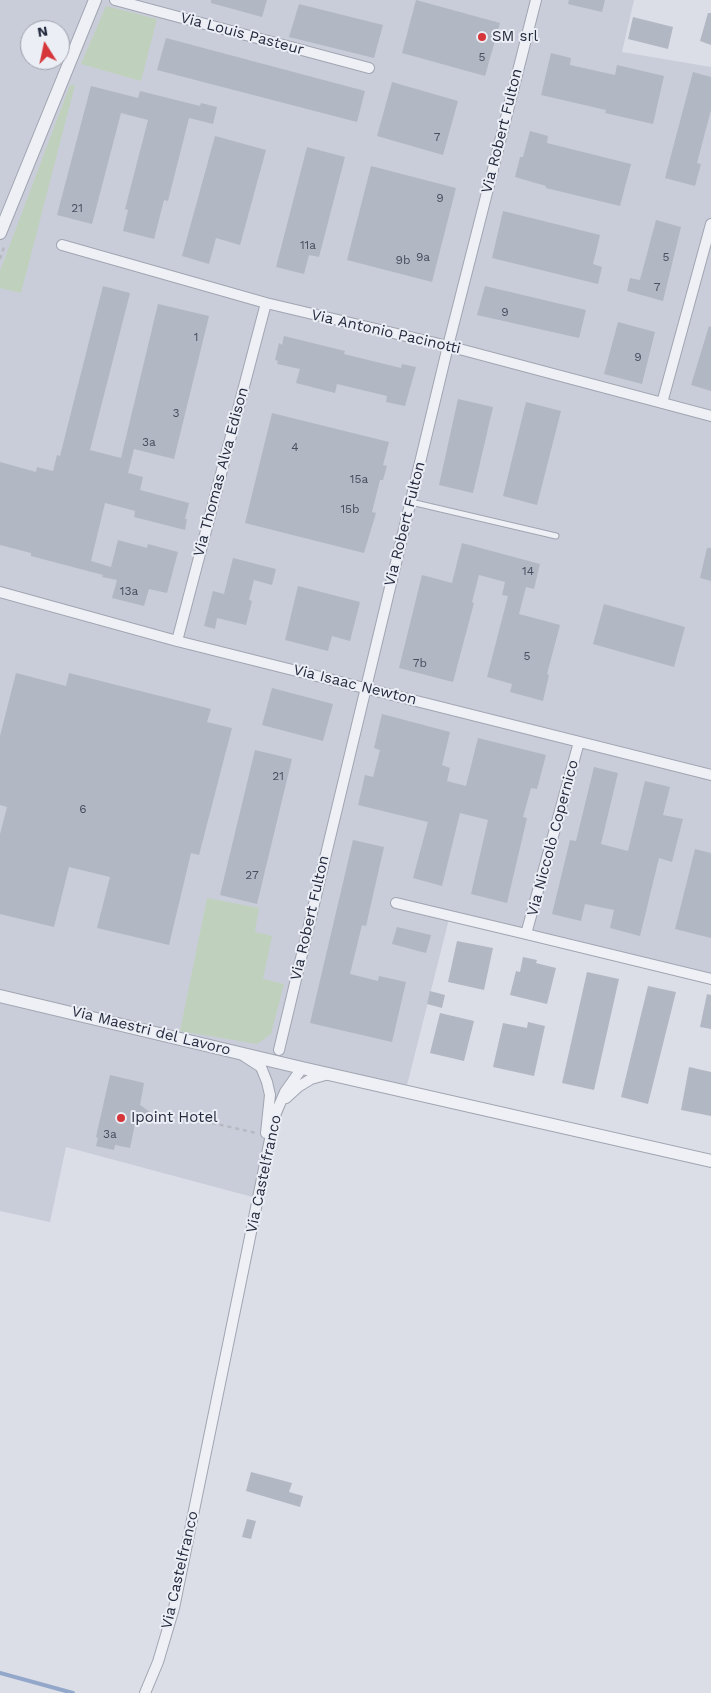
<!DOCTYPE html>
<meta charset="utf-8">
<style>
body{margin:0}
#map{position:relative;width:711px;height:1693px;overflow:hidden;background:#dbdee7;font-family:"Work Sans",sans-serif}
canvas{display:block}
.north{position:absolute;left:20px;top:20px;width:50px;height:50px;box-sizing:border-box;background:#ebeef5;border:1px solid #9ca0ac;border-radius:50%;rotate:350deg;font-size:14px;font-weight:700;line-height:20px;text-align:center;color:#252b3e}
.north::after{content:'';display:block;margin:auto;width:18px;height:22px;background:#d6363a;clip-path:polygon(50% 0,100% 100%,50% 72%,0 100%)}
</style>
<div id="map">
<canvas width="711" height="1693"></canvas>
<div class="north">N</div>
</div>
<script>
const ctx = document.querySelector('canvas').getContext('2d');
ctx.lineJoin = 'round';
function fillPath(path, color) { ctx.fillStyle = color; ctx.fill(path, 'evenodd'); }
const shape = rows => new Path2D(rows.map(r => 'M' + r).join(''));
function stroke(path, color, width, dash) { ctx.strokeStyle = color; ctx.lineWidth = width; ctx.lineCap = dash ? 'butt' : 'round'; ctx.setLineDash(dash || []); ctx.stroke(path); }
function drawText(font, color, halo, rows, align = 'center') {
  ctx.font = font + ' "Work Sans",sans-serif'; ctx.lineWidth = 4; ctx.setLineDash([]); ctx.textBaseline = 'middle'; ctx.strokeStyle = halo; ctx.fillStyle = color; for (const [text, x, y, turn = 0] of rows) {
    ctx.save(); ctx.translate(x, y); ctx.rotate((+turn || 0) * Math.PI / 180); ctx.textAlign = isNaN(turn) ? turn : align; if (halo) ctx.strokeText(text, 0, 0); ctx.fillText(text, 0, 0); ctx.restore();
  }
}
fillPath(shape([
 [0,0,634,0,622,52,711,67,711,979,449,919,404,1097,296,1072,263,1175,260,1199,66,1147,50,1222,0,1211],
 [30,30,60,30,60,60,30,60]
]), '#c9cdd9');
fillPath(shape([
 [106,6,157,19,141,81,81,64],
 [70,85,75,85,21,293,0,288,0,271],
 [207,898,259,908,255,932,272,936,263,979,284,984,271,1034,257,1044,180,1031]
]), '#bfd1bc');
stroke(shape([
 [0,1673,73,1693]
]), '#93a7ca', 4);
fillPath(shape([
 [211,0,267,0,262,17,211,3],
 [416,0,500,23,485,76,402,53],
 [569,0,605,0,602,12,568,4],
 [299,4,383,25,374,58,289,37],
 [708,13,711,13,711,45,700,41],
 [633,17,673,27,668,49,628,39],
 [166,38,365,91,357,122,157,70],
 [551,53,571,58,570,65,615,75,617,65,664,76,653,124,605,113,606,110,541,95],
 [693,72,711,77,711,110,697,163,701,164,695,186,665,178],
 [392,82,458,101,443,155,377,136],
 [91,86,138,98,140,91,200,106,201,103,217,107,213,124,189,118,168,201,164,200,154,239,123,231,128,210,125,209,148,120,121,113,92,224,57,215],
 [530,131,548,136,547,143,631,164,620,206,546,188,546,186,515,177,520,157,523,157],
 [215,136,266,150,240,245,216,238,209,264,182,256],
 [307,147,345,157,319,257,309,255,304,274,276,267],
 [371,166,456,188,432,282,347,260],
 [503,211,600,235,593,264,602,267,598,284,492,258],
 [656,220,681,227,663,301,627,291,630,278,640,280],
 [103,286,130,293,90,450,121,458,158,304,209,316,174,459,134,449,128,473,143,477,140,490,189,503,185,519,187,519,185,530,134,517,135,511,105,503,91,561,111,567,118,540,147,548,148,544,178,552,167,593,149,589,144,606,112,598,117,580,102,577,103,575,31,556,31,553,0,545,0,462,36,472,37,467,53,471,57,455,60,456],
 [485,286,586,310,579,338,477,315],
 [618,322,655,332,642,384,604,374],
 [709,326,711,327,711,391,691,385],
 [284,336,345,351,344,354,401,368,402,364,416,367,405,406,386,402,387,396,337,384,335,393,296,383,300,369,277,364,278,361,275,360,279,343,282,345],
 [458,399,493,407,473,493,439,485],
 [526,402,561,411,537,505,503,496],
 [272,413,389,442,383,465,387,466,383,480,380,480,372,512,376,513,364,553,245,523],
 [462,543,540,564,534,589,526,587,519,614,560,625,547,674,549,675,543,701,510,692,512,684,487,677,508,596,502,595,505,582,479,575,472,602,474,603,453,682,399,668,422,575,452,583],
 [707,548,711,548,711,581,700,578],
 [233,558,276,569,272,585,254,580,249,600,252,601,246,625,217,618,215,629,204,626,213,591,224,594],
 [298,586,360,602,350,641,332,636,328,651,285,640],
 [604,604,685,627,674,667,593,644],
 [16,673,66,686,69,673,184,702,211,709,207,722,232,728,199,855,191,853,169,945,97,928,110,877,69,867,54,927,0,914,0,834,7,807,0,805,0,736],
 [272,688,333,704,323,741,262,725],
 [382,714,450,732,442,765,450,768,447,781,466,786,478,738,546,755,537,789,531,788,523,817,527,818,507,903,471,894,488,820,460,813,442,886,413,878,428,822,358,805,365,775,373,777,380,750,374,748],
 [255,750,292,759,257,904,220,895],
 [594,767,618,773,601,844,628,851,645,781,670,787,663,815,683,819,672,862,659,858,640,936,610,928,614,910,585,904,581,921,552,914,570,840,576,841],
 [353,840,384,847,366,926,362,925,350,974,378,981,379,976,406,982,392,1042,310,1023],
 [695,849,711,853,711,938,675,929],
 [397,927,431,935,426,953,392,944],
 [457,941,493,948,484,990,448,982],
 [523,957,537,960,536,963,556,968,547,1004,510,995,516,971,520,972],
 [587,972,619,979,594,1090,562,1083],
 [648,986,676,992,648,1104,621,1097],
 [430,991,445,995,442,1008,427,1004],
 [707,994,711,995,711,1029,700,1027],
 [440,1013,474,1021,464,1061,430,1053],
 [528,1022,545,1026,534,1076,493,1067,503,1023,527,1028],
 [689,1067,711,1072,711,1116,681,1110],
 [110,1075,144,1083,140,1105,150,1112,135,1124,130,1148,115,1145,114,1150,96,1146,98,1138,96,1137],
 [251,1472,292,1483,289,1492,303,1496,300,1507,246,1491],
 [247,1519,256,1521,251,1539,242,1537]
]), '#b2b7c4');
const service = shape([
 [411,502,556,536]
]);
const minor = shape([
 [115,0,369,68],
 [62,245,266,303,448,346,711,416],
 [662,403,711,224],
 [0,592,177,641,711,775],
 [177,641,266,303],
 [579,742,526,934,711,979],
 [396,903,526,934],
 [279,1050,448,346,536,0],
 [244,1056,261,1067,267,1082,270,1095,266,1133],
 [286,1098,298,1087,311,1079,329,1074],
 [145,1693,158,1662,174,1608,275,1115,285,1092,302,1068]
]);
const tertiary = shape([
 [0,233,95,0],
 [0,996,302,1068,711,1161]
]);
stroke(service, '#a1a5b1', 7);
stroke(minor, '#a1a5b1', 12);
stroke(tertiary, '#a1a5b1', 14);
stroke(shape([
 [0,259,5,244],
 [204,1121,256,1133]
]), '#b6b9c2', 2.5, [4, 4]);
stroke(service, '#eef0f5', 5);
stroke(minor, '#eef0f5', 10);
stroke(tertiary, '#eef0f5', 12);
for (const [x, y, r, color] of [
 [482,37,5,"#d6363a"],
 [121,1118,5,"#d6363a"]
]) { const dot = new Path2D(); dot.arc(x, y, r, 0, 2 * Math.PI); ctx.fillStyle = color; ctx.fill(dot); stroke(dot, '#ebeef5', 2); }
drawText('12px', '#484e60', null, [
 ["5",482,57],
 ["7",437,137],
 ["9",440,198],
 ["21",77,208],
 ["11a",308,245],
 ["9a",423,257],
 ["5",666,257],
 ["9b",403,260],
 ["7",657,287],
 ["9",505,312],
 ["1",196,337],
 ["9",638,357],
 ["3",176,413],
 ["3a",149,442],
 ["4",295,447],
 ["15a",359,479],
 ["15b",350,509],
 ["14",528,571],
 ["13a",129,591],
 ["5",527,656],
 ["7b",420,663],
 ["21",278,776],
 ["6",83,809],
 ["27",252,875],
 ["3a",110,1134]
]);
drawText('15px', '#252b3e', '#ebeef5', [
 ["Via Louis Pasteur",242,34,15],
 ["Via Robert Fulton",502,131,-76],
 ["Via Antonio Pacinotti",386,332,13],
 ["Via Thomas Alva Edison",221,472,-75],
 ["Via Robert Fulton",405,524,-76],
 ["Via Isaac Newton",355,685,14],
 ["Via Niccolò Copernico",553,838,-75],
 ["Via Robert Fulton",310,918,-77],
 ["Via Maestri del Lavoro",151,1031,14],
 ["Via Castelfranco",264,1174,-78],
 ["Via Castelfranco",180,1570,-77]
]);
drawText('15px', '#252b3e', '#ebeef5', [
 ["SM srl",492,37],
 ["Ipoint Hotel",131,1118]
], 'left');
</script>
